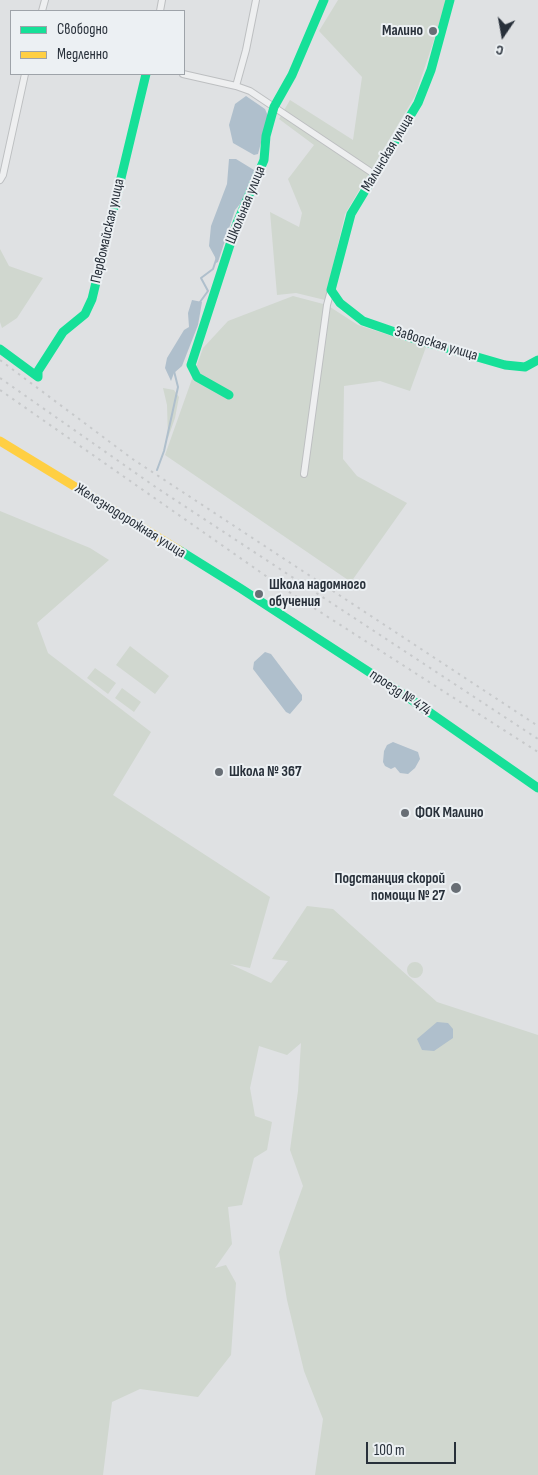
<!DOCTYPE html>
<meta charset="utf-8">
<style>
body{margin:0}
#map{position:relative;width:538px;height:1475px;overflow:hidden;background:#dfe1e3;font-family:"Sofia Sans Condensed",sans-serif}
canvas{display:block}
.legend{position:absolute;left:10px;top:10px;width:175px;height:65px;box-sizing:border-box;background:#ecf0f3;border:1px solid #9ea3a9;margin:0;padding:6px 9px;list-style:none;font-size:15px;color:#28303a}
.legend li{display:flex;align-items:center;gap:10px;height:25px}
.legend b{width:25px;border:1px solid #9ea3a9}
.north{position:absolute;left:478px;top:10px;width:50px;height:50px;-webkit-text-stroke:4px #ecf0f3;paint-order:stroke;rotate:192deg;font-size:14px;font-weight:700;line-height:20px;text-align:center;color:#28303a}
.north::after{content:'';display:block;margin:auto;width:18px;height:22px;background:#28303a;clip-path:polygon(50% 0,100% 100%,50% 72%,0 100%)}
.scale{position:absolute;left:366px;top:1442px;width:90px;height:22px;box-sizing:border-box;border:2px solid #28303a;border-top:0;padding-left:6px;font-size:15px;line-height:18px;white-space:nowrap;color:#28303a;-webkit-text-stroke:4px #ecf0f3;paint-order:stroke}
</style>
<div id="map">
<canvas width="538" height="1475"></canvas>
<ul class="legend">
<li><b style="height:6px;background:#16e098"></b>Свободно</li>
<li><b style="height:6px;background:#ffcf43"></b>Медленно</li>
</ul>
<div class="north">С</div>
<div class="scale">100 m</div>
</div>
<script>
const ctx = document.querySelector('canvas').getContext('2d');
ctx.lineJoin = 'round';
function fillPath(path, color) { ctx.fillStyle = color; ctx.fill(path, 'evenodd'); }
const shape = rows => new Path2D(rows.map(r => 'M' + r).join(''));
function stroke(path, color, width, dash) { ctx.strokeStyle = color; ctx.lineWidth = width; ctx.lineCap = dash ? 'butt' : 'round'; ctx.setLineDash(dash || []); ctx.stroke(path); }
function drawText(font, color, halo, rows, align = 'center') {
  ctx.font = font + ' "Sofia Sans Condensed",sans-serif'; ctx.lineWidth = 4; ctx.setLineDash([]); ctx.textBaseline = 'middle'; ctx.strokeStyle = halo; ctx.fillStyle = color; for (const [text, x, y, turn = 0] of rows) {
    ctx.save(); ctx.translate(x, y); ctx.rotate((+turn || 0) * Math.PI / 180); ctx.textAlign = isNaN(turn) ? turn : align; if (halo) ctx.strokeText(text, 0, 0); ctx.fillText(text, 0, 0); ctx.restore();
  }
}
fillPath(shape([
 [338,0,446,0,434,40,415,96,345,214,325,300,296,293,277,295,270,212,299,227,302,213,288,179,314,145,279,119,290,100,353,140,362,77,319,31],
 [0,249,9,266,43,278,17,318,2,328,0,322],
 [293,296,327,305,358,325,426,347,410,391,380,381,344,386,343,459,357,476,407,503,351,582,165,455,203,348,228,321],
 [163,388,174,390,179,397,175,418,168,438,167,405],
 [0,511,90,548,109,560,37,623,48,653,151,732,113,795,270,897,250,968,230,964,271,983,288,961,272,959,307,906,333,909,437,1002,538,1035,538,1475,315,1475,323,1419,304,1371,287,1300,279,1252,303,1186,290,1150,298,1091,301,1043,287,1055,259,1046,250,1088,255,1116,272,1122,267,1150,254,1158,242,1205,228,1207,232,1244,215,1268,226,1265,236,1283,231,1355,198,1397,140,1389,112,1402,103,1475,0,1475],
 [130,646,169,676,155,694,116,665],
 [95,668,116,683,108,694,87,678],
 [122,688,141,702,134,712,115,698],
 '407 970a8 8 0 1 1 16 0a8 8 0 1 1-16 0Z'
]), '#d0d7cf');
fillPath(shape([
 [246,96,265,109,268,116,258,154,254,155,233,143,229,125,235,104],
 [229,159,236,159,254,170,253,184,245,198,235,210,218,262,216,263,215,257,209,246,211,226,227,184],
 [192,300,202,302,198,325,182,366,174,373,171,381,165,368,167,358,184,330,189,327,188,313],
 [265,652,271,654,302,695,302,700,290,714,286,712,253,669,254,662],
 [393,742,418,752,420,759,415,768,408,774,400,773,395,767,391,769,385,766,383,762,384,751,387,745],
 [437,1022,448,1023,453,1029,453,1038,434,1051,422,1050,417,1039]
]), '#afbfcc');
stroke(shape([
 [200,302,208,291,201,278,213,269,216,260],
 [157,470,164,451,178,387,174,371]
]), '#afbfcc', 2);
const street = shape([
 [42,11,45,0],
 [160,11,162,0],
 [183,74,236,86,250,91,374,174],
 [236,86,246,50,256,0],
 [0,180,3,175,25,74],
 [304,474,327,305,331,290]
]);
stroke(street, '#bdbfc1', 8);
stroke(street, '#eeeff0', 6);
stroke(shape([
 [450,0,431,70,418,103,351,214,331,290,340,303,363,321,415,339,505,365,525,367,538,360],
 [0,349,38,377,38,371,63,332,85,314,92,299,146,74],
 [229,395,197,377,191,365,237,223,264,160,266,136,274,107,292,75,324,0],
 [179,550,240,588,409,698,538,788]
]), '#16e098', 9);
stroke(shape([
 [0,441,179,550]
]), '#ffcf43', 9);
stroke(shape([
 [0,360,134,460,538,726],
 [0,378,157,488,538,739],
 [0,390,286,590,538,752]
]), '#c7c9cb', 2, [2.5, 5]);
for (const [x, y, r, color] of [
 [433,31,5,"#686e75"],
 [259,594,5,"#686e75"],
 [219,772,5,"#686e75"],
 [405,813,5,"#686e75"],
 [456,888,6,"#686e75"]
]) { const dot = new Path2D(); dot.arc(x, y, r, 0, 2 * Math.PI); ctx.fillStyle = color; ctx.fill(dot); stroke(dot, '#ecf0f3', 2); }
drawText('bold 15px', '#28303a', '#ecf0f3', [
 ["Малино",423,31,"right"],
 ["Школа надомного",269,585],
 ["обучения",269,602],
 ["Школа № 367",229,772],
 ["ФОК Малино",415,813],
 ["Подстанция скорой",445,879,"right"],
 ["помощи № 27",445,896,"right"]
], 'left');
drawText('15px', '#28303a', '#ecf0f3', [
 ["Малинская улица",388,153,-59],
 ["Школьная улица",246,205,-68],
 ["Первомайская улица",108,231,-77],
 ["Заводская улица",436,344,17],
 ["Железнодорожная улица",130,521,32],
 ["проезд № 474",400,693,34]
]);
</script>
